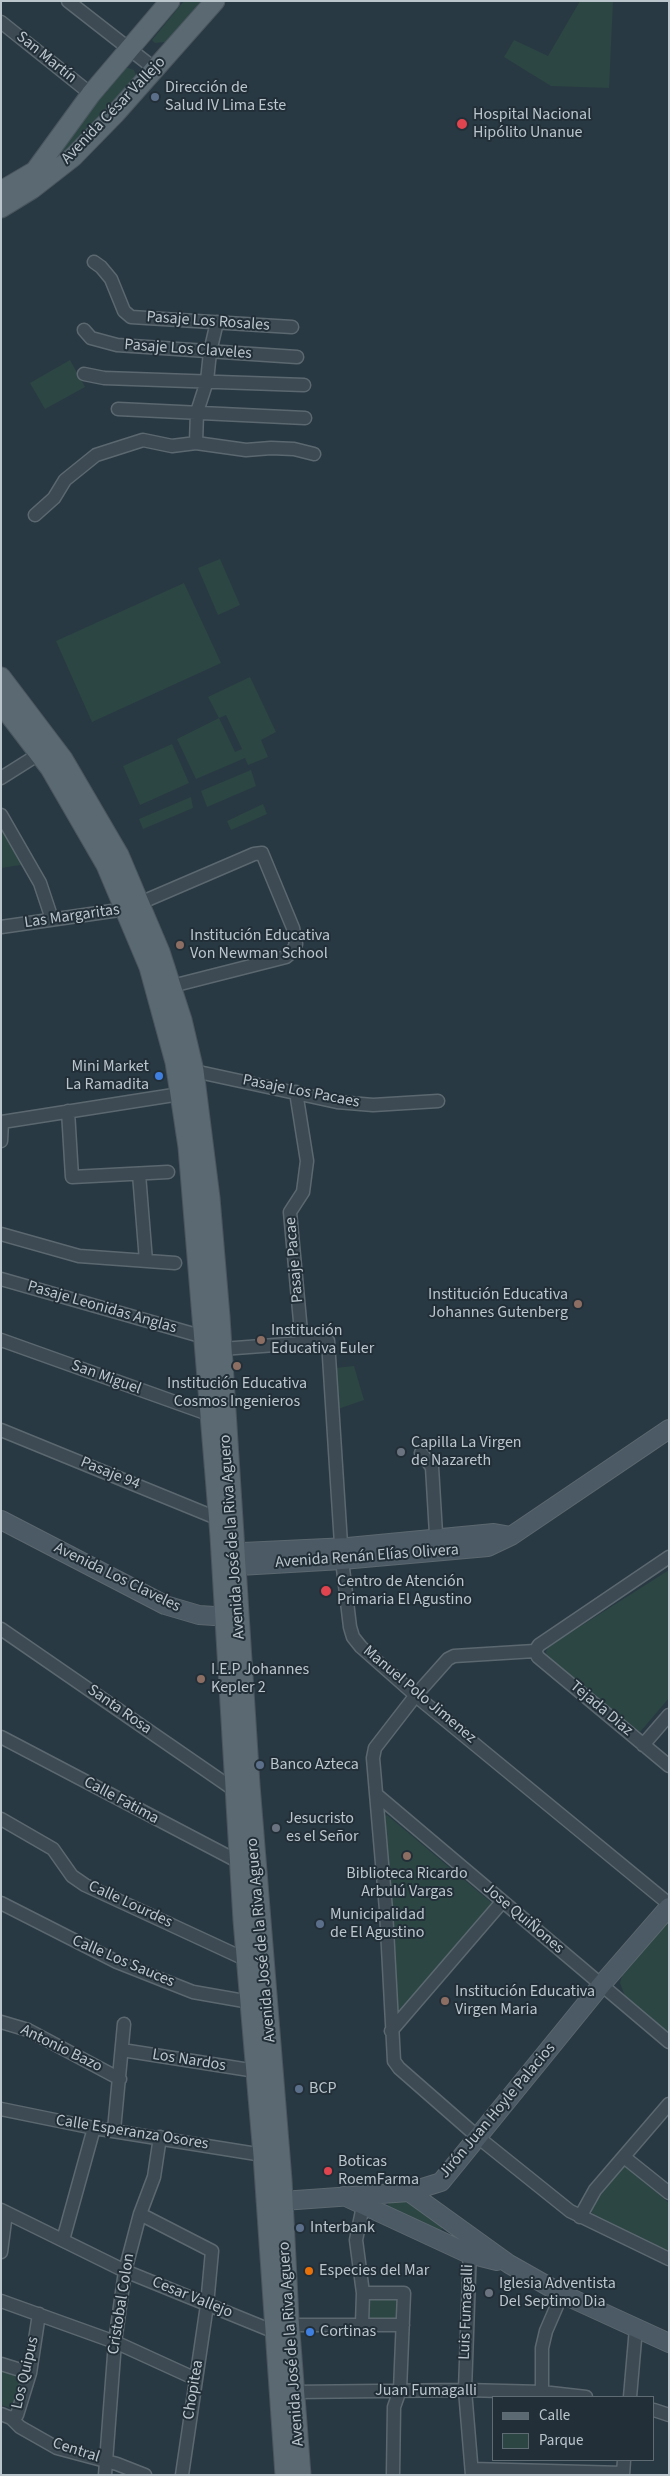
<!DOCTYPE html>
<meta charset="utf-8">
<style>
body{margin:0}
#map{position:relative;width:670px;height:2476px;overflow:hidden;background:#293943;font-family:"Source Sans 3",sans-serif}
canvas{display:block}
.frame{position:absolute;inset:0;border:2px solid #bbc5cc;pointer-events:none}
.legend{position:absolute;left:492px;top:2396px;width:162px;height:65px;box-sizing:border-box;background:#222f38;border:1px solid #5f6b73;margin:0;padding:6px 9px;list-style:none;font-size:15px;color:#bbc5cc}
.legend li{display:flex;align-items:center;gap:10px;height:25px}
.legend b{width:25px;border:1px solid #5f6b73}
</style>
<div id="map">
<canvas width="670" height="2476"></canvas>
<div class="frame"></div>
<ul class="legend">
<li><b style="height:6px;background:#5b6972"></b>Calle</li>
<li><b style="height:14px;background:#2c4643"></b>Parque</li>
</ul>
</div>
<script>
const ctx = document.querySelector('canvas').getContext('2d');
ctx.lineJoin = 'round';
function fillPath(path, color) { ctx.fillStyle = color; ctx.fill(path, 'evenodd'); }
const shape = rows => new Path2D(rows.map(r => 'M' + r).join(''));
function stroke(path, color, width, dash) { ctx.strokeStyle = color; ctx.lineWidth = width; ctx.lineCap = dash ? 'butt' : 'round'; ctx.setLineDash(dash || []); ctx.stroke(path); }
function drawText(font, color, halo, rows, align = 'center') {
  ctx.font = font + ' "Source Sans 3",sans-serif'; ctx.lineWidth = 4; ctx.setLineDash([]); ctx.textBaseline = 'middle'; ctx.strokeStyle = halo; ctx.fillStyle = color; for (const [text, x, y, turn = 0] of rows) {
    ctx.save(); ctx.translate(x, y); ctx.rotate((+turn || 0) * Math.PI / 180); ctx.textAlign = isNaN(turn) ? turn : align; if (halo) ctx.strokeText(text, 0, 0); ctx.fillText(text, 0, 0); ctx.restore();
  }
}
fillPath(shape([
 [184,1,211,1,166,51,165,42,155,43,152,40],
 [580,1,613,1,609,88,551,86,504,57,514,40,548,56],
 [125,67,134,70,137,78,73,148,54,161,63,142],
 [70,360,85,387,45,409,30,383],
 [220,559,240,605,218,615,198,568],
 [184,583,221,663,92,722,56,641],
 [250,677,276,732,261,740,268,757,248,765,245,758,196,779,177,739,219,718,208,697],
 [226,715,242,749,235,752,219,718],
 [172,744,189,783,140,805,123,766],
 [251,770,256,786,207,807,201,791],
 [191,797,193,808,143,829,139,819],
 [263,804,267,814,231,830,227,821],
 [1,825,27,864,1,868],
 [354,1366,364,1400,338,1409,336,1368],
 [669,1570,669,1698,640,1732,547,1656,546,1652,548,1647],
 [387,1815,493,1904,402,2011,395,2007,383,1817],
 [669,1919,669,2034,625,1996,620,1983,622,1976],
 [622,2164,669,2203,669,2251,600,2221,592,2213,590,2205],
 [406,2198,443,2227,440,2232,387,2209,389,2201],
 [368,2296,401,2297,401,2320,367,2321],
 [1,2367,27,2376,14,2409,1,2405]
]), '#2c4643');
const street = shape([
 [68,1,155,69],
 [1,22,91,94],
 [94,262,101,267,111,279,124,311,131,317,292,327],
 [84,330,91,338,117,345,297,357],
 [84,374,104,378,304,385],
 [118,409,305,418],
 [196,443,197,412,207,381,210,352,217,322],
 [35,515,54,498,65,480,96,455,143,440,172,446,196,443,246,450,271,448,294,449,314,454],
 [1,778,39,754],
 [1,815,40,883,52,919],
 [1,927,126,909,254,854,262,853,293,928,296,944,292,952,286,957,172,986],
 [194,1071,337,1102,373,1105,438,1101],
 [296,1092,307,1161,303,1192,290,1212,302,1343],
 [68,1111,72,1177,168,1172],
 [1,1141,2,1122,180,1094],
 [139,1174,146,1261],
 [1,1234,79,1256,175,1263],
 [1,1279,204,1337],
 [1,1340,211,1415],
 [222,1349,328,1341,342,1560,350,1627,353,1637,361,1647,421,1700,669,1904],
 [1,1430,219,1519],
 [421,1453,432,1467,436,1534],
 [1,1629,236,1791],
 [535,1651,454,1656,448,1659,416,1695,375,1748,373,1758,386,1910,394,2061,399,2068,479,2138,570,2211,669,2259],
 [535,1651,538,1657,669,1766],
 [535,1651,539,1645,669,1557],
 [1,1737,241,1863],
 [643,1745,669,1715],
 [377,1795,669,2042],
 [1,1819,53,1849,72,1876,85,1885,247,1960],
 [1,1903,117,1962,193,1992,250,2002],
 [1,2022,28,2030,120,2079],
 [391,2031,502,1902],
 [122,2050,256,2071],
 [1,2109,94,2128,263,2155],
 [114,2130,124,2024],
 [624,2157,669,2193],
 [1,2210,125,2271,275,2332],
 [140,2214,212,2251,207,2305,182,2475],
 [580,2217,595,2190,669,2104],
 [63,2240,94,2128],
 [470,2248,465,2390,472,2475],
 [1,2252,6,2213],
 [363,2293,356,2240,363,2206],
 [1,2301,115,2342,196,2379],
 [362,2324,363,2293,404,2293,400,2390,394,2407,393,2475],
 [290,2325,403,2325],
 [1,2364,30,2373],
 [295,2392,465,2390,542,2392,586,2397],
 [542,2392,542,2348,546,2331,562,2294],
 [630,2397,636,2328],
 [654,2410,669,2415],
 [1,2414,11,2418,17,2415,30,2373,39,2314],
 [11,2418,20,2427,57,2448,117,2464,145,2475],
 [472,2469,623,2473],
 [105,2475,115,2342,125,2271,140,2214,154,2177,160,2137],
 [623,2475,624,2460]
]);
const secondary = shape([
 [1,1520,165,1605,199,1615,214,1616,238,1613],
 [222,1553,348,1547,494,1533,511,1536],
 [222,1567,342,1560,488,1547,511,1536,669,1429],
 [409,2192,509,2264,562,2294,669,2343],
 [344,2196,469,2254,497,2261],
 [268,2202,409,2192,441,2182,602,1984,669,1907]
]);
const primary = shape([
 [1,191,35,171,91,94,170,1],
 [1,208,32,189,73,157,115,114,215,1],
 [1,677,63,759,119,855,160,952,182,1020,194,1071,210,1198,220,1317,250,1785,282,2180,289,2319,301,2475],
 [1,704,50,768,106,865,149,967,175,1062,180,1094,188,1147,220,1536,243,1920,263,2155,285,2475]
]);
stroke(street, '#5c6870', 15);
stroke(secondary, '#5c6870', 20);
stroke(primary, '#4a565f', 21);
stroke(street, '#3d4a53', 12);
stroke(secondary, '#4b5a65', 18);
stroke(primary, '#5b6972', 19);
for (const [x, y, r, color] of [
 [155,97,5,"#5c6f8a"],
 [462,124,6,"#e0444e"],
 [180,945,5,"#8d6e63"],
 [159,1076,5,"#3f7fe0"],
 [578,1304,5,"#8d6e63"],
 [261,1340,5,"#8d6e63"],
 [237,1366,5,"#8d6e63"],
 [401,1452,5,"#6b7280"],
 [326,1591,6,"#e0444e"],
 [201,1679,5,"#8d6e63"],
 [260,1765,5,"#5c6f8a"],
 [276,1828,5,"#6b7280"],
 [407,1856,5,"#8d6e63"],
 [320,1924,5,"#5c6f8a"],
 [445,2001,5,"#8d6e63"],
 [299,2089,5,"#5c6f8a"],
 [328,2171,5,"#e0444e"],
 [300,2228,5,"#5c6f8a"],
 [309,2271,5,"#e8710a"],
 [489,2293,5,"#6b7280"],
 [310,2332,5,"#3f7fe0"]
]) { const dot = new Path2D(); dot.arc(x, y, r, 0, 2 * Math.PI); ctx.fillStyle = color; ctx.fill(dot); stroke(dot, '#222f38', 2); }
drawText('16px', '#bbc5cc', '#222f38', [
 ["San Martín",46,58,39],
 ["Avenida César Vallejo",114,111,-46],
 ["Pasaje Los Rosales",208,322,4],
 ["Pasaje Los Claveles",188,350,4],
 ["Las Margaritas",72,917,-8],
 ["Pasaje Los Pacaes",301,1092,11],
 ["Pasaje Pacae",295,1260,-95],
 ["Pasaje Leonidas Anglas",102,1308,16],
 ["San Miguel",106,1378,20],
 ["Pasaje 94",110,1474,22],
 ["Avenida José de la Riva Aguero",233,1537,-94],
 ["Avenida Renán Elías Olivera",367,1557,-4],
 ["Avenida Los Claveles",117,1578,26],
 ["Manuel Polo Jimenez",419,1695,40],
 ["Tejada Diaz",601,1709,40],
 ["Santa Rosa",119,1710,35],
 ["Calle Fatima",121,1801,28],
 ["Calle Lourdes",130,1905,25],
 ["Jose QuiÑones",523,1919,40],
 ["Avenida José de la Riva Aguero",262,1940,-95],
 ["Calle Los Sauces",123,1962,23],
 ["Antonio Bazo",61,2049,26],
 ["Los Nardos",189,2061,9],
 ["Jirón Juan Hoyle Palacios",498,2111,-50],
 ["Calle Esperanza Osores",132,2133,9],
 ["Cesar Vallejo",192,2298,22],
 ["Cristobal Colon",122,2304,-81],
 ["Luis Fumagalli",467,2312,-88],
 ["Avenida José de la Riva Aguero",292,2344,-94],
 ["Los Quipus",26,2373,-77],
 ["Chopitea",194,2390,-81],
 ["Juan Fumagalli",426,2391],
 ["Central",76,2451,18]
]);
drawText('16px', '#bbc5cc', '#222f38', [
 ["Dirección de",165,88],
 ["Salud IV Lima Este",165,106],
 ["Hospital Nacional",473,115],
 ["Hipólito Unanue",473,133],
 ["Institución Educativa",190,936],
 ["Von Newman School",190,954],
 ["Mini Market",149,1067,"right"],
 ["La Ramadita",149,1085,"right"],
 ["Institución Educativa",568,1295,"right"],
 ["Johannes Gutenberg",568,1313,"right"],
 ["Institución",271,1331],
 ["Educativa Euler",271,1349],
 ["Institución Educativa",237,1384,"center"],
 ["Cosmos Ingenieros",237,1402,"center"],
 ["Capilla La Virgen",411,1443],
 ["de Nazareth",411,1461],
 ["Centro de Atención",337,1582],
 ["Primaria El Agustino",337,1600],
 ["I.E.P Johannes",211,1670],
 ["Kepler 2",211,1688],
 ["Banco Azteca",270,1765],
 ["Jesucristo",286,1819],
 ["es el Señor",286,1837],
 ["Biblioteca Ricardo",407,1874,"center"],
 ["Arbulú Vargas",407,1892,"center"],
 ["Municipalidad",330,1915],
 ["de El Agustino",330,1933],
 ["Institución Educativa",455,1992],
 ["Virgen Maria",455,2010],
 ["BCP",309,2089],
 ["Boticas",338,2162],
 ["RoemFarma",338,2180],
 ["Interbank",310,2228],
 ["Especies del Mar",319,2271],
 ["Iglesia Adventista",499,2284],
 ["Del Septimo Dia",499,2302],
 ["Cortinas",320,2332]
], 'left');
</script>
